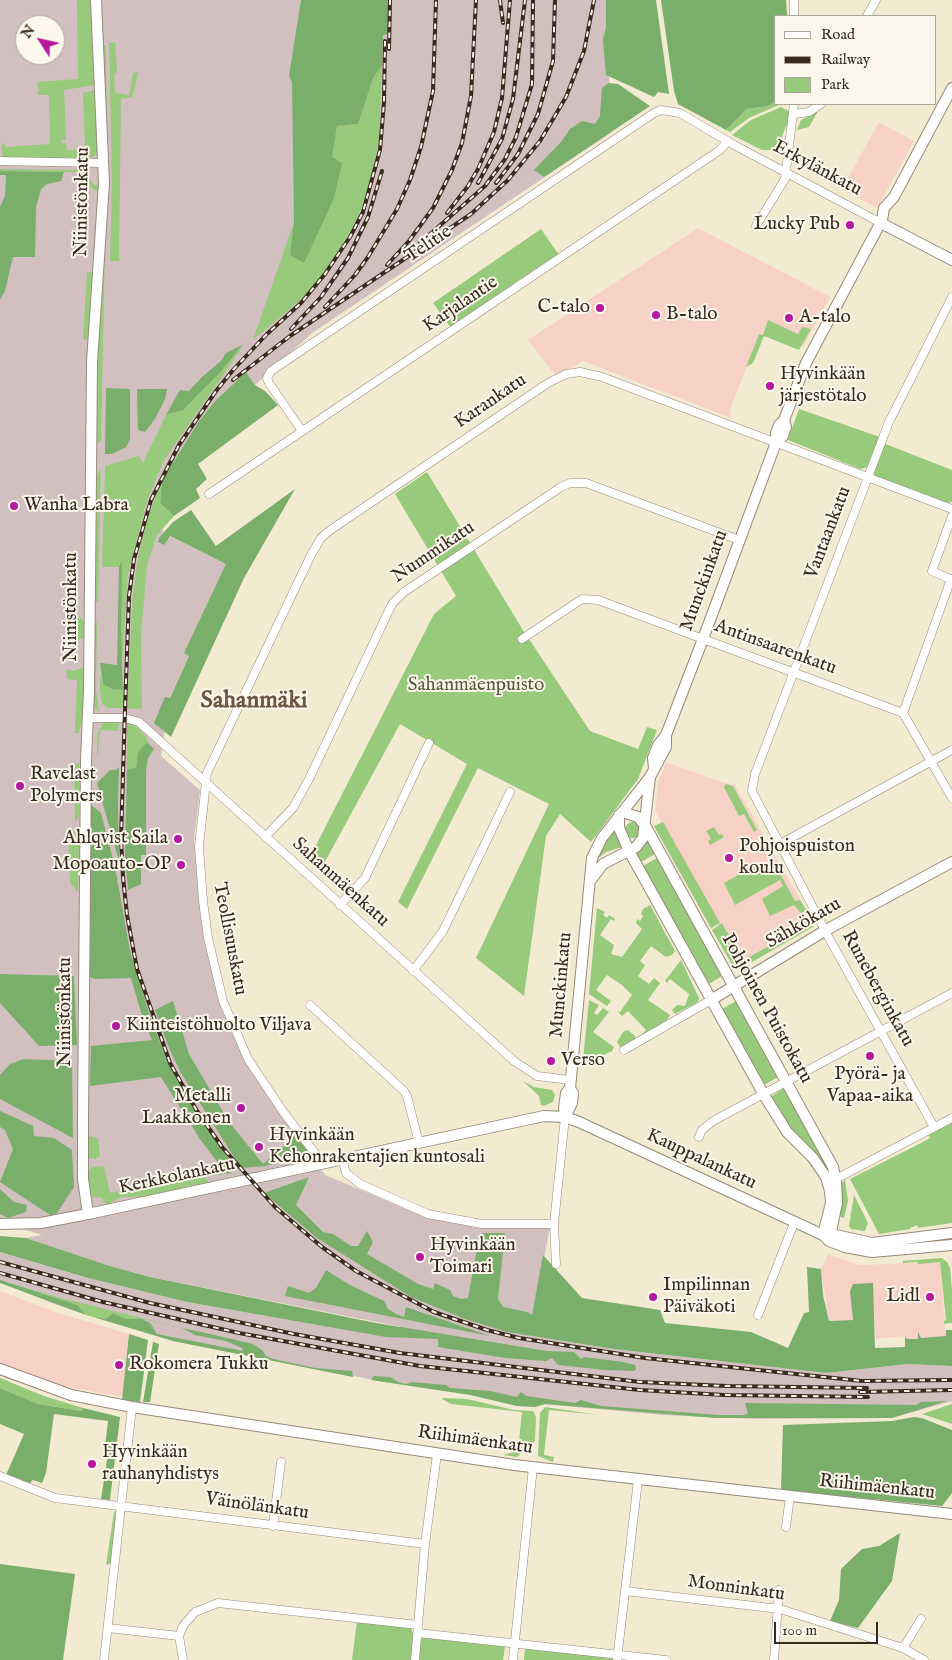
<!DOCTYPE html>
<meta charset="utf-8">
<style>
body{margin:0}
#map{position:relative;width:952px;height:1660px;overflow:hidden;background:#f3ead2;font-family:"IM FELL English",serif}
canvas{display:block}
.legend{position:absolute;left:774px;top:15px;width:162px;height:90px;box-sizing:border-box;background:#fbf7ec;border:1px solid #aea59a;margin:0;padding:6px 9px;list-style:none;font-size:15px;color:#3b2a1e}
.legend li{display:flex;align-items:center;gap:10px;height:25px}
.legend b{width:25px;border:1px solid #aea59a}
.north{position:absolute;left:15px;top:15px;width:50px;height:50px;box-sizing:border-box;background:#fbf7ec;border:1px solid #aea59a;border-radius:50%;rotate:305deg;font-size:14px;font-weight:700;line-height:20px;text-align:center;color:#3b2a1e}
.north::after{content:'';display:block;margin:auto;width:18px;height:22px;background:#b5179e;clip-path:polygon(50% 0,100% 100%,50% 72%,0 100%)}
.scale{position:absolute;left:774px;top:1622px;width:104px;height:22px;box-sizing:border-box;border:2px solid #3b2a1e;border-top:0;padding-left:6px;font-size:15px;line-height:18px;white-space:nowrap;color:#3b2a1e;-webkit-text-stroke:4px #fbf7ec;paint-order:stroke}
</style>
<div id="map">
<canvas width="952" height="1660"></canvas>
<ul class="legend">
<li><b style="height:6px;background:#fff"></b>Road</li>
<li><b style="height:6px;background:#3b2a1e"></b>Railway</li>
<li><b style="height:14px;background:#97ca7b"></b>Park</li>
</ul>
<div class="north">N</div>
<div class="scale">100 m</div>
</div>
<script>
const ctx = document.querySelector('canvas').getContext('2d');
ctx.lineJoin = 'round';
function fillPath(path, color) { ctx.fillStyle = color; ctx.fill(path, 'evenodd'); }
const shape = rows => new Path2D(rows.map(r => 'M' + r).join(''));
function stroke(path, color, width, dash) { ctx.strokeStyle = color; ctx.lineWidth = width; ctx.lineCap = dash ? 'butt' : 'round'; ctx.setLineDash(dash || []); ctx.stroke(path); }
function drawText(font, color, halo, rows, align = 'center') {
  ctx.font = font + ' "IM FELL English",serif'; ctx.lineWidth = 4; ctx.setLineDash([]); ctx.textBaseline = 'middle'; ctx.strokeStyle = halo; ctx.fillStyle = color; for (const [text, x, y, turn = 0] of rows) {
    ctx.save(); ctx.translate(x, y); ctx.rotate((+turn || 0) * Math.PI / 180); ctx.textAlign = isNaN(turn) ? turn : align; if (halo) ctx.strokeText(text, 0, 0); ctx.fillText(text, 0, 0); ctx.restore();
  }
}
fillPath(shape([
 [879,122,914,141,877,208,842,189],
 [698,228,830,297,803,347,765,331,762,335,759,334,730,410,731,418,583,361,556,376,528,340],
 [666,762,721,782,735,785,810,917,805,926,742,960,723,924,719,925,655,811,658,783],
 [828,1254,859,1265,940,1262,946,1336,920,1338,918,1333,919,1339,907,1339,905,1336,876,1339,872,1283,853,1320,829,1321,821,1269],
 [0,1291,55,1312,129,1334,123,1397,41,1382,0,1365]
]), '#f7d1c6');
fillPath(shape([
 [0,0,610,0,609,134,312,333,255,385,246,372,216,400,199,421,162,480,153,521,169,536,231,566,169,699,161,756,200,790,194,840,200,903,218,998,245,1062,325,1175,428,1218,482,1227,550,1228,528,1335,614,1349,826,1373,908,1364,952,1366,952,1401,892,1418,756,1419,663,1415,532,1403,379,1381,173,1341,57,1305,0,1282,0,1252,88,1278,187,1302,318,1325,402,1327,150,1277,110,1266,26,1238,42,1235,0,1222],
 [25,25,55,25,55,55,25,55]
]), '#d2bfbf');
fillPath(shape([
 [77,0,92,0,95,85,64,90,66,140,62,140,62,143,66,143,67,150,85,149,83,93,96,90,98,151,93,157,84,159,3,158,1,147,3,143,7,147,50,144,49,95,37,95,39,89,37,82,78,79],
 [115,42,117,72,114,74,115,93,129,95,133,73,138,72,138,75,132,97,121,99,119,261,110,261,112,183,109,43],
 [103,45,106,45,107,154,102,47],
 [382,65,379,143,368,192,359,215,334,260,304,297,253,340,294,222,290,255,332,157,337,126,358,124,373,78],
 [776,101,776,104,781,104,749,118,730,132,726,130,747,109,768,106],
 [781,107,790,112,789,127,786,126,779,144,773,150,762,150,732,135,751,120],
 [818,111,809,127,797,130,801,120],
 [0,169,77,170,88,176,94,185,100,186,100,192,91,188,87,177,77,172,0,171],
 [541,229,559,255,451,328,433,303],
 [105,243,101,440,99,443,95,443,97,356],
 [87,272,94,273,89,340,83,339],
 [768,320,798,334,802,327,811,329,799,350,764,336,753,363,746,367,759,334,763,335],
 [245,343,163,462,147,501,128,574,122,664,120,562,119,567,102,567,105,466,139,456,143,463,166,415,183,410],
 [799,409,880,437,869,467,860,469,788,440],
 [883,443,952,470,952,502,947,503,876,477,873,472],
 [101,469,98,601,94,603,95,479],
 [427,472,521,627,590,731,638,749,647,727,657,730,638,779,591,842,560,814,546,836,524,996,476,958,549,804,478,768,407,909,398,902,467,764,400,724,321,869,309,859,434,614,456,596,395,494],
 [162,480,160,503,174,516,157,535,147,565,141,635,142,708,137,709,127,708,133,593,139,552,149,513],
 [81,617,85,624,84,638,73,640,73,634,77,634,78,618],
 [97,622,96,690,99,713,93,705,94,624],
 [83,667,85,668,84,709,79,733,75,733,77,680,67,679,66,669,74,671],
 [100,674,103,684,112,689,123,690,124,708,107,708,102,703,100,692],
 [104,722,119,722,118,731,100,730,98,755,97,756,97,734],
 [127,722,137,727,147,738,147,742,138,752,136,768,127,769],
 [78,763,80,768,79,816,75,823,74,764],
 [726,784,733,786,757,830,754,832,744,814,739,816,724,787],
 [663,822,720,923,711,928,654,826],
 '625 830a8 8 0 1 1 16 0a8 8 0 1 1-16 0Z',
 [616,826,622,847,606,852,597,859,602,844],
 [714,827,719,835,722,834,724,837,710,845,708,841,711,839,706,831],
 [70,829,77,833,79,837,78,893,70,882,68,833],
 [647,840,655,854,641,862,635,852],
 [657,858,722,976,709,984,643,866],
 [760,863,766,874,774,870,772,866,775,864,795,901,800,900,807,911,801,913,794,905,770,916,762,899,783,886,780,880,735,905,724,883],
 [650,905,675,951,672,955,666,957,651,946,640,961,645,965,638,976,649,984,654,978,660,983,648,1000,670,1015,666,1021,641,1035,646,1030,628,1011,622,1016,617,1011,620,1012,632,995,622,985,607,975,596,990,611,1001,607,1006,589,994,597,908,605,912,603,915,607,918,609,915,615,919,614,921,611,919,600,935,614,945,611,954,622,957,642,929,636,923,637,919,640,921,643,916,641,914,643,909],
 [800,917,810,919,813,927,752,962,747,958,805,926],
 [722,923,744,962,734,968,712,930],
 [681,960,699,998,698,1002,675,1014,672,1010,677,1005,685,1006,689,994,670,979,667,983,665,981],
 [589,1000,599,1005,594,1013,597,1015,603,1008,609,1012,593,1032,614,1047,612,1051,596,1059,583,1060],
 [736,1001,778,1077,764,1085,722,1009],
 [628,1030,635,1036,635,1039,621,1048,617,1042,623,1032],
 [523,1081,534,1087,552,1090,555,1095,553,1102,544,1106,541,1105,539,1096],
 [782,1089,785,1090,826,1165,822,1166,798,1141,771,1097],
 [952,1122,952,1223,918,1228,917,1225,910,1228,910,1229,879,1234,850,1179,923,1142,930,1138,928,1134],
 [89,1136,98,1138,100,1156,95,1159,89,1158],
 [104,1166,110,1193,198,1172,209,1182,142,1197,122,1197,106,1205,102,1198,89,1196,88,1172,92,1167],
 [845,1179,848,1201,844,1218,838,1216,841,1185],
 [854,1195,868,1223,865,1231,851,1229,849,1226],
 [942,1258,947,1262,950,1268,952,1290,952,1323,944,1324,944,1321,946,1320,940,1262,918,1264,917,1262,903,1263,903,1261],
 [0,1280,57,1297,182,1328,142,1319,126,1319,113,1313,106,1319,93,1317,86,1315,77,1305],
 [0,1378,44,1396,83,1408,82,1411,38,1404,0,1388],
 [444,1398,467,1399,514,1410,533,1411,536,1417,535,1441,517,1457,503,1455,518,1451,522,1412,451,1404,442,1399],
 [952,1404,952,1424,922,1414],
 [545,1407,599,1415,549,1410,544,1455,554,1457,553,1462,538,1456,540,1413],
 [116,1511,112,1563,106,1565,114,1512],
 [357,1621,411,1628,414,1636,412,1660,352,1660],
 [425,1636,503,1645,505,1647,503,1660,418,1660,420,1640],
 [525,1648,614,1657,614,1660,524,1660]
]), '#97ca7b');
fillPath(shape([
 [301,0,388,0,388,34,383,35,382,65,373,78,358,124,337,126,332,157,342,163,334,198,304,263,290,255,294,222,292,82,289,76],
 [606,0,656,0,669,94,658,92,654,97,606,75,603,39,606,28],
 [661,0,786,0,787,16,776,16,776,101,768,106,747,109,726,130,678,104,674,91],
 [609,83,618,84,650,106,544,177,534,170,561,142,570,129,582,121,595,124,600,116,602,88],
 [0,171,64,172,61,181,47,184,41,189,36,207,35,257,13,257,5,291,0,299,0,207,5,196,6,175,0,175],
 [242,345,223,369,183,410,166,415,180,390,189,391,202,377,221,361,226,353],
 [246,372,255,385,265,391,278,405,198,464,207,479,196,489,200,498,174,516,160,503,162,480,199,421,216,400],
 [106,388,130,389,130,439,126,447,112,454,105,454],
 [137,389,167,389,165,399,155,419,145,432,138,430],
 [295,489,244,578,171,737,154,723,165,697,170,698,189,656,184,653,226,564,170,536,164,545,158,542,159,538,173,522,191,510,216,546],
 [122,560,121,631,123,690,112,689,103,684,100,663,117,665,119,567],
 [147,742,154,749,148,758,146,771,146,855,141,855,141,884,128,890,125,856,127,769,136,768,138,752],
 [119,767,118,802,119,861,97,783,110,770,116,770],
 [91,805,101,813,115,867,130,951,149,1013,167,1061,189,1101,236,1169,230,1173,204,1177,198,1172,199,1165,221,1167,200,1139,161,1077,90,1086,91,1046,152,1040,143,1019,131,978,95,979,90,977],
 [0,974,74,976,77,1045,39,1046,0,1003],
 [173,1001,189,1054,229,1122,263,1164,290,1141,290,1135,293,1134,307,1150,308,1155,266,1166,241,1168,181,1073,169,1048,155,1010],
 [24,1059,72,1061,73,1138,0,1099,0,1075,10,1064],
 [0,1111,33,1126,34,1136,54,1138,72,1150,74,1187,57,1213,50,1215,0,1182,13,1149,5,1130,0,1127],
 [309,1177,296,1205,323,1232,333,1234,351,1246,358,1246,367,1231,373,1242,367,1254,418,1284,433,1289,435,1283,450,1290,453,1296,461,1299,468,1298,476,1254,483,1233,505,1233,498,1299,503,1307,527,1312,532,1315,543,1255,582,1298,660,1310,665,1323,751,1332,788,1348,804,1313,809,1312,807,1267,821,1269,823,1295,829,1321,853,1320,850,1291,853,1284,873,1283,875,1348,905,1347,905,1336,907,1339,918,1339,918,1332,921,1338,946,1336,946,1330,952,1330,952,1366,908,1364,826,1373,614,1349,507,1332,465,1319,411,1297,317,1238,264,1193],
 [0,1189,14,1202,27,1205,26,1212,8,1218,0,1214],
 [0,1236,26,1238,110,1266,150,1277,376,1323,547,1351,574,1352,581,1359,584,1357,623,1362,635,1365,636,1369,634,1371,605,1370,558,1365,552,1358,546,1361,505,1358,438,1347,438,1339,386,1337,187,1302,88,1278,0,1252],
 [326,1270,350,1285,384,1301,388,1309,396,1314,404,1317,406,1307,490,1336,285,1296,288,1286,309,1293,316,1288],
 [0,1280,77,1305,86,1315,0,1283],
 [113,1313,126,1319,142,1319,150,1323,157,1334,243,1351,242,1348,226,1341,195,1335,182,1328,210,1334,253,1344,262,1350,266,1356,273,1359,315,1368,352,1371,353,1377,173,1341,93,1317,106,1319],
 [129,1334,148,1340,140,1402,122,1400],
 [153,1342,159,1344,150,1402,143,1402],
 [374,1376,390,1377,398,1382,406,1384,412,1382,446,1385,450,1388,490,1391,517,1397,521,1392,526,1396,575,1403,581,1400,601,1406,718,1415,744,1415,748,1413,745,1403,916,1405,921,1402,947,1401,892,1418,715,1418,545,1404,535,1407,517,1406,470,1395,371,1380],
 [0,1388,38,1404,82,1411,83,1408,120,1417,110,1500,101,1499,109,1448,105,1447,108,1421,54,1414,46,1473,42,1483,33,1480,28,1485,6,1475,24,1434,0,1424],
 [914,1417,922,1418,952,1430,952,1493,942,1506,781,1490,783,1425,892,1421],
 [900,1533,892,1581,858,1628,830,1621,839,1600,841,1569,862,1549,879,1546],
 [0,1564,75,1574,63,1660,0,1660]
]), '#79ae6b');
const street = shape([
 [794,16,794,0],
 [867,16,876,0],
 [794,114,809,112,821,104],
 [0,161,103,163],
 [756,226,785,179,794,104],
 [302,431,269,383,267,378,271,371,654,113,661,110,680,113,734,145,881,223],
 [209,494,720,150,728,141],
 [952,516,932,571,952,580],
 [522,639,582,599,598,600,714,643,903,713,952,798],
 [903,713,951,579],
 [87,718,125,718,139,722,514,1061,537,1076,570,1080],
 [265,837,293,808,309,779,392,604,404,592,561,487,570,483,586,483,739,540],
 [780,844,952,750],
 [340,905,365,878,429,743],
 [413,971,443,931,510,792],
 [310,1005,404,1091,407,1096,419,1143],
 [624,1050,711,1000],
 [934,1127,829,938,752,791,755,774,889,422,952,297],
 [699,1137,702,1130,713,1121,952,993],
 [342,1159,346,1173,360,1184,428,1214,482,1224,554,1224],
 [320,1164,318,1157,284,1113,248,1059,223,1001,208,938,203,901,199,846,207,773,311,555,321,538,329,531,548,383,566,374,580,372,602,377,952,509],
 [832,1181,952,1118],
 [556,1264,554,1224,565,1117],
 [758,1315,794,1223],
 [0,1476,55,1498,425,1544],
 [273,1526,281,1462],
 [786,1527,790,1496],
 [625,1591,780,1609,903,1648,924,1660],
 [108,1628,179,1636],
 [418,1633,666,1660],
 [903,1648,921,1619],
 [104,1660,132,1407],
 [183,1660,179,1636,183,1626,195,1612,218,1603,418,1625],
 [415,1660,425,1544,437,1454],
 [513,1660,533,1467],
 [617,1660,638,1480],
 [774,1660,779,1590]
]);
const secondary = shape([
 [881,223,952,260],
 [777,440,783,436,786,427,784,420],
 [654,768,653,758,658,745,666,735,703,639,777,440,776,433,779,425,784,420,806,363,882,220,884,208,894,197,952,88],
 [622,812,638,817,646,827,833,1167,836,1181,837,1203,829,1241],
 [619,815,619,828,629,851,764,1095,787,1132,813,1158,826,1177,830,1191,831,1203,823,1235],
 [591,880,603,864,636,847,643,838,650,777,666,747,666,735],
 [711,1000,826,930,952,862],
 [565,1117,564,1108,566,1093,570,1088,592,858,602,838,650,777],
 [565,1117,572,1103,573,1093,570,1088],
 [88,1214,83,1179,83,1119,86,760,89,691,92,362,104,183,96,0],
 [0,1224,41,1223,88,1214,544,1116,565,1117,579,1122,823,1235,829,1241,845,1247,872,1252,952,1245],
 [826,1234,831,1234,872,1243,952,1233],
 [0,1369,71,1395,132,1407,514,1465,952,1514]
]);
stroke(street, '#978a78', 9);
stroke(secondary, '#978a78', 12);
stroke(street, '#fff', 8);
stroke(secondary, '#fff', 10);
const rail = shape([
 [500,0,503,23],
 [385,41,384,102,380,150,363,212,350,237,325,274,301,303,267,334,233,370,216,391,179,445,151,500,134,559,129,596,125,710,121,839,123,877,127,915,137,969,170,1063,197,1111,222,1147,275,1207,322,1247,356,1271,434,1312,487,1330,519,1338,645,1358,862,1381,952,1380],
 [389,49,390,0],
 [478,183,502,139,513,99,525,0],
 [496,183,518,154,538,114,553,61,555,0],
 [447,213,468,186,478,169,494,132,502,98,510,0],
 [420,243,485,186,505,159,516,137,532,84,533,0],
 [387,265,409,241,433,208,452,170,462,143,471,96,476,0],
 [325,307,355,275,368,257,397,209,410,180,421,147,433,91,436,0],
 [291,329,321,297,348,258,368,217,382,171],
 [233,380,290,336,471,214,508,180,540,141,566,97,584,51,594,0],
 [0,1262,150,1303,294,1334,400,1353,640,1382,726,1386,867,1388],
 [0,1273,103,1302,239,1333,420,1366,640,1390,724,1395,868,1397],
 [860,1392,952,1390]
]);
stroke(rail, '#3b2a1e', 4);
stroke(rail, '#fbf7ec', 2, [5.5]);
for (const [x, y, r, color] of [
 [850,225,5,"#b5179e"],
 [600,308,5,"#b5179e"],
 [656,315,5,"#b5179e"],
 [789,318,5,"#b5179e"],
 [770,386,5,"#b5179e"],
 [14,506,5,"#b5179e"],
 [20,786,5,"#b5179e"],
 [178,839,5,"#b5179e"],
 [729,858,5,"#b5179e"],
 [181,865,5,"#b5179e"],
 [116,1026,5,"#b5179e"],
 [870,1056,5,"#b5179e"],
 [551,1061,5,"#b5179e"],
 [241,1108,5,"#b5179e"],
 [259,1147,5,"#b5179e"],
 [420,1257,5,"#b5179e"],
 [653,1297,5,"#b5179e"],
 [930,1297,5,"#b5179e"],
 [119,1365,5,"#b5179e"],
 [92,1464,5,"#b5179e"]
]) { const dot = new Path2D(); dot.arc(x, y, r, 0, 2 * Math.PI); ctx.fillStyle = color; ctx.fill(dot); stroke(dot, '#fbf7ec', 2); }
drawText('19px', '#3b2a1e', '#fbf7ec', [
 ["Erkylänkatu",817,169,28],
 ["Niinistönkatu",83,202,-89],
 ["Telitie",429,245,-34],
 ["Karjalantie",461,305,-34],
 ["Karankatu",491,402,-34],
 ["Vantaankatu",829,533,-69],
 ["Nummikatu",434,553,-34],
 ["Munckinkatu",705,581,-70],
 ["Niinistönkatu",72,607,-90],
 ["Antinsaarenkatu",775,648,20],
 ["Sahanmäenkatu",340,883,42],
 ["Sähkökatu",804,924,-30],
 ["Teollisuuskatu",229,939,79],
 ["Munckinkatu",562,985,-85],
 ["Runeberginkatu",877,989,61],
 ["Pohjoinen Puistokatu",766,1009,61],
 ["Niinistönkatu",66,1012,-90],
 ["Kauppalankatu",701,1160,25],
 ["Kerkkolankatu",177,1177,-12],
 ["Riihimäenkatu",475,1441,8],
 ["Riihimäenkatu",877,1488,6],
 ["Väinölänkatu",257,1507,8],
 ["Monninkatu",736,1589,8]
]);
drawText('19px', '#3b2a1e', '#fbf7ec', [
 ["Lucky Pub",840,225,"right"],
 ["C-talo",590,308,"right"],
 ["B-talo",666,315],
 ["A-talo",799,318],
 ["Hyvinkään",780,375],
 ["järjestötalo",780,397],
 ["Wanha Labra",24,506],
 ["Ravelast",30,775],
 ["Polymers",30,797],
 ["Ahlqvist Saila",168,839,"right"],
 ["Pohjoispuiston",739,847],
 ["koulu",739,869],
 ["Mopoauto-OP",171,865,"right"],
 ["Kiinteistöhuolto Viljava",126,1026],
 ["Verso",561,1061],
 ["Pyörä- ja",870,1075,"center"],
 ["Vapaa-aika",870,1097,"center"],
 ["Metalli",231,1097,"right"],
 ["Laakkonen",231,1119,"right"],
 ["Hyvinkään",269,1136],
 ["Kehonrakentajien kuntosali",269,1158],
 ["Hyvinkään",430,1246],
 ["Toimari",430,1268],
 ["Impilinnan",663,1286],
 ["Päiväkoti",663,1308],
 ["Lidl",920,1297,"right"],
 ["Rokomera Tukku",129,1365],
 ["Hyvinkään",102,1453],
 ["rauhanyhdistys",102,1475]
], 'left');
drawText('19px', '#575a3a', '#fbf7ec', [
 ["Sahanmäenpuisto",476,686]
]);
drawText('bold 24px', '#6f5644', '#fbf7ec', [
 ["Sahanmäki",254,702]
]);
</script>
